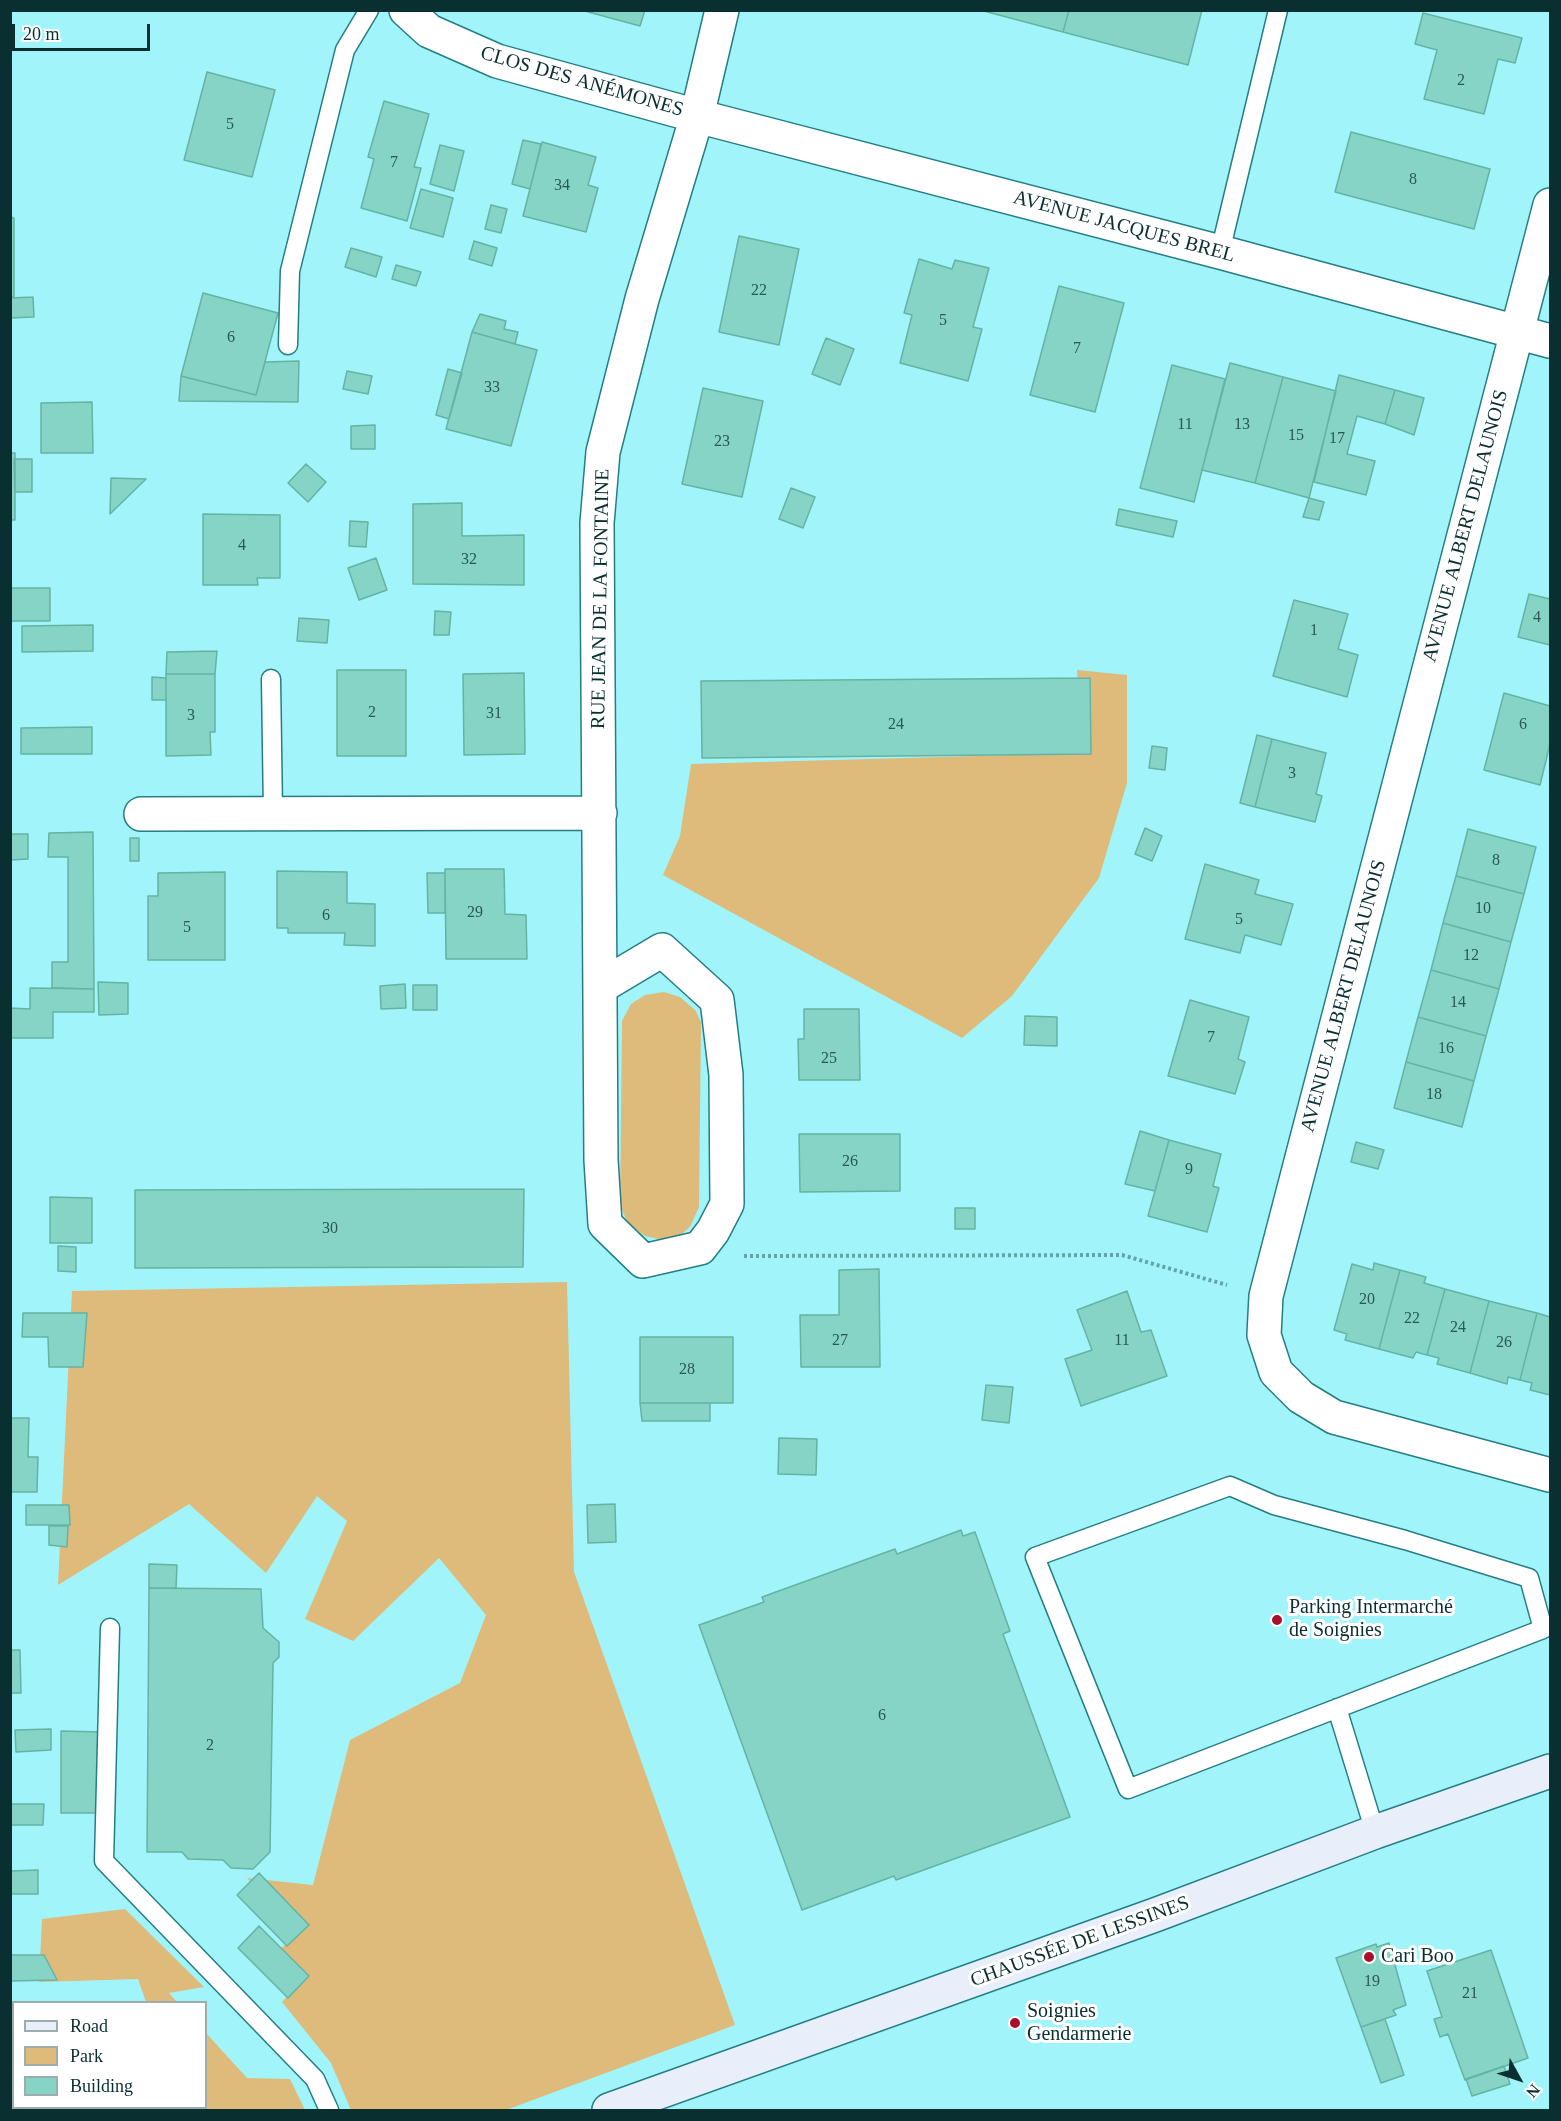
<!DOCTYPE html>
<meta charset="utf-8">
<style>
body{margin:0}
#map{position:relative;width:1561px;height:2121px;overflow:hidden;background:#a1f5fa;font-family:"Times New Roman",serif}
canvas{display:block}
.frame{position:absolute;inset:0;border:12px solid #0a2f31;pointer-events:none}
.legend{position:absolute;left:12px;top:2001px;width:195px;height:108px;box-sizing:border-box;background:#fff;border:2px solid #9dacad;margin:0;padding:8px 10px;list-style:none;font-size:18px;color:#0a2f31}
.legend li{display:flex;align-items:center;gap:12px;height:30px}
.legend b{width:30px;border:2px solid #9dacad}
.north{position:absolute;left:1489px;top:2049px;width:60px;height:60px;-webkit-text-stroke:4px #fff;paint-order:stroke;rotate:130deg;font-size:16px;font-weight:700;line-height:24px;text-align:center;color:#0a2f31}
.north::after{content:'';display:block;margin:auto;width:21px;height:27px;background:#0a2f31;clip-path:polygon(50% 0,100% 100%,50% 72%,0 100%)}
.scale{position:absolute;left:12px;top:24px;width:138px;height:27px;box-sizing:border-box;border:3px solid #0a2f31;border-top:0;padding-left:8px;font-size:18px;line-height:21px;white-space:nowrap;color:#0a2f31;-webkit-text-stroke:4px #fff;paint-order:stroke}
</style>
<div id="map">
<canvas width="1561" height="2121"></canvas>
<div class="frame"></div>
<ul class="legend">
<li><b style="height:8px;background:#e8effa"></b>Road</li>
<li><b style="height:16px;background:#deba7b"></b>Park</li>
<li><b style="height:16px;background:#85d4c5"></b>Building</li>
</ul>
<div class="north">N</div>
<div class="scale">20 m</div>
</div>
<script>
const ctx = document.querySelector('canvas').getContext('2d');
ctx.lineJoin = 'round';
function fillPath(path, color) { ctx.fillStyle = color; ctx.fill(path, 'evenodd'); }
const shape = rows => new Path2D(rows.map(r => 'M' + r).join(''));
function stroke(path, color, width, dash) { ctx.strokeStyle = color; ctx.lineWidth = width; ctx.lineCap = dash ? 'butt' : 'round'; ctx.setLineDash(dash || []); ctx.stroke(path); }
function drawText(font, color, halo, rows, align = 'center') {
  ctx.font = font + ' "Times New Roman",serif'; ctx.lineWidth = 6; ctx.setLineDash([]); ctx.textBaseline = 'middle'; ctx.strokeStyle = halo; ctx.fillStyle = color; for (const [text, x, y, turn = 0] of rows) {
    ctx.save(); ctx.translate(x, y); ctx.rotate((+turn || 0) * Math.PI / 180); ctx.textAlign = isNaN(turn) ? turn : align; if (halo) ctx.strokeText(text, 0, 0); ctx.fillText(text, 0, 0); ctx.restore();
  }
}
fillPath(shape([
 [1077,670,1127,675,1127,783,1099,878,1012,996,962,1038,663,875,680,836,691,764,1082,753],
 [664,992,680,997,696,1011,701,1023,699,1207,690,1227,678,1237,663,1240,645,1236,627,1222,620,1204,622,1021,631,1004,645,995],
 [567,1282,574,1572,735,2025,506,2110,351,2110,331,2063,282,2002,303,1978,279,1951,298,1930,247,1878,313,1885,350,1740,460,1683,486,1615,439,1558,353,1641,305,1619,347,1521,317,1496,266,1573,189,1504,58,1585,72,1291],
 [125,1909,204,1987,169,1993,177,2002,146,2002,138,1979,39,1982,42,1919],
 [206,2033,247,2078,290,2079,305,2110,185,2110,183,2108,206,2108]
]), '#deba7b');
const building = shape([
 [581,10,645,10,640,26,581,10],
 [980,10,1069,10,1063,32,980,10],
 [1069,10,1202,10,1188,65,1063,32,1069,10],
 [1423,13,1522,38,1515,63,1498,59,1484,114,1424,99,1437,50,1415,44,1423,13],
 [207,72,275,90,252,177,184,160,207,72],
 [384,101,429,114,414,167,421,168,407,221,361,208,374,159,368,157,384,101],
 [1351,132,1490,169,1474,229,1335,192,1351,132],
 [523,140,541,144,530,189,512,184,523,140],
 [542,142,596,157,588,185,598,188,586,232,523,216,542,142],
 [440,145,464,151,454,191,430,184,440,145],
 [421,189,453,198,443,237,410,228,421,189],
 [491,205,507,209,501,233,485,229,491,205],
 [10,217,14,218,14,297,10,297,10,217],
 [739,236,799,249,779,345,719,332,739,236],
 [474,241,497,248,492,266,469,259,474,241],
 [351,248,382,257,376,277,345,267,351,248],
 [919,259,952,269,955,260,989,268,973,327,982,329,968,381,900,363,912,315,904,313,919,259],
 [396,265,421,272,416,286,392,279,396,265],
 [1059,286,1124,303,1095,412,1030,395,1059,286],
 [203,293,278,313,256,395,181,376,203,293],
 [33,297,34,317,10,318,10,298,33,297],
 [480,314,506,321,504,329,518,332,515,344,472,332,480,314],
 [472,332,537,350,511,446,446,429,472,332],
 [826,338,854,349,840,385,812,374,826,338],
 [299,361,298,402,179,401,181,376,256,395,265,362,299,361],
 [1230,363,1283,377,1255,483,1202,470,1230,363],
 [1172,365,1225,379,1194,502,1140,488,1172,365],
 [448,369,462,373,449,419,436,415,448,369],
 [347,371,372,376,368,394,343,389,347,371],
 [1339,375,1395,390,1385,424,1357,416,1347,454,1375,461,1366,495,1314,482,1339,375],
 [1283,377,1336,391,1309,498,1255,483,1283,377],
 [703,388,763,401,742,497,682,484,703,388],
 [1395,390,1424,398,1414,435,1385,424,1395,390],
 [92,402,93,453,41,453,41,403,92,402],
 [375,425,375,449,351,449,351,426,375,425],
 [10,453,15,453,15,520,10,520,10,453],
 [14,459,32,459,32,492,15,492,14,459],
 [306,464,326,482,308,502,288,483,306,464],
 [111,478,146,479,110,514,111,478],
 [791,488,815,497,803,528,779,519,791,488],
 [1309,498,1324,502,1319,520,1303,517,1309,498],
 [462,503,462,536,524,535,524,585,413,584,413,504,462,503],
 [1119,509,1177,521,1173,537,1116,525,1119,509],
 [203,514,280,515,280,578,257,578,258,585,203,585,203,514],
 [350,521,368,522,366,547,349,546,350,521],
 [376,558,387,590,359,600,348,568,376,558],
 [10,588,50,588,50,621,10,621,10,588],
 [1529,594,1550,599,1550,645,1518,637,1529,594],
 [1294,600,1348,614,1338,649,1358,655,1347,697,1273,676,1294,600],
 [435,611,451,612,449,635,434,635,435,611],
 [299,618,329,620,327,643,297,641,299,618],
 [93,625,93,651,22,652,22,626,93,625],
 [217,651,215,674,166,674,167,652,217,651],
 [337,670,406,670,406,756,337,756,337,670],
 [524,673,525,754,464,755,463,674,524,673],
 [166,674,215,674,215,732,210,732,211,755,166,756,166,674],
 [152,677,166,678,166,700,152,700,152,677],
 [1090,678,1091,754,702,758,701,681,1090,678],
 [1504,693,1550,706,1550,744,1540,785,1484,770,1504,693],
 [92,727,92,754,21,754,21,728,92,727],
 [1257,735,1272,739,1255,807,1240,803,1257,735],
 [1272,739,1326,753,1316,794,1322,796,1315,822,1255,807,1272,739],
 [1152,746,1167,748,1165,770,1149,768,1152,746],
 [1145,828,1162,836,1152,861,1135,854,1145,828],
 [1468,829,1536,847,1524,894,1456,876,1468,829],
 [93,832,94,989,52,988,52,962,68,962,68,857,48,857,49,833,93,832],
 [10,834,28,834,28,859,10,860,10,834],
 [130,838,139,838,139,861,130,861,130,838],
 [1205,864,1259,880,1255,894,1293,904,1281,945,1245,935,1240,953,1185,939,1205,864],
 [445,869,504,869,505,914,526,915,527,959,446,959,445,869],
 [277,871,347,872,347,903,375,904,375,946,344,945,345,933,288,933,288,928,277,928,277,871],
 [225,872,225,960,148,960,148,896,158,896,158,873,225,872],
 [427,873,445,873,445,913,428,913,427,873],
 [1456,876,1524,894,1511,942,1443,923,1456,876],
 [1443,923,1511,942,1499,989,1431,970,1443,923],
 [1431,970,1499,989,1486,1036,1418,1017,1431,970],
 [98,982,128,983,128,1014,99,1015,98,982],
 [405,984,406,1008,381,1009,380,986,405,984],
 [413,985,437,985,437,1010,413,1010,413,985],
 [30,988,94,989,94,1012,53,1012,53,1038,10,1038,10,1008,30,1009,30,988],
 [1190,1000,1249,1017,1238,1059,1245,1062,1235,1094,1168,1076,1190,1000],
 [804,1009,859,1009,860,1080,799,1080,798,1039,804,1039,804,1009],
 [1025,1016,1057,1017,1057,1046,1024,1045,1025,1016],
 [1418,1017,1486,1036,1474,1081,1406,1062,1418,1017],
 [1406,1062,1474,1081,1462,1127,1394,1108,1406,1062],
 [1140,1131,1169,1140,1155,1191,1125,1184,1140,1131],
 [799,1134,900,1134,900,1191,800,1192,799,1134],
 [1169,1140,1221,1154,1213,1186,1219,1188,1207,1232,1148,1216,1169,1140],
 [1356,1142,1384,1150,1378,1169,1351,1162,1356,1142],
 [524,1189,523,1267,135,1268,135,1190,524,1189],
 [50,1197,92,1198,92,1243,50,1243,50,1197],
 [955,1208,975,1208,975,1229,955,1229,955,1208],
 [58,1246,76,1247,76,1272,58,1271,58,1246],
 [1374,1263,1400,1270,1379,1349,1345,1340,1347,1334,1334,1330,1352,1264,1373,1270,1374,1263],
 [879,1269,880,1367,801,1367,800,1315,839,1315,839,1270,879,1269],
 [1400,1270,1426,1277,1424,1283,1445,1289,1427,1355,1416,1352,1413,1358,1379,1349,1400,1270],
 [1445,1289,1489,1301,1470,1373,1437,1364,1439,1358,1427,1355,1445,1289],
 [1127,1291,1141,1332,1151,1330,1167,1376,1081,1406,1065,1359,1092,1350,1077,1310,1127,1291],
 [1489,1301,1537,1313,1520,1380,1508,1377,1507,1384,1470,1373,1489,1301],
 [23,1313,87,1313,83,1367,49,1367,48,1337,22,1337,23,1313],
 [1537,1313,1550,1317,1550,1395,1530,1390,1532,1383,1520,1380,1537,1313],
 [640,1337,733,1337,733,1403,640,1403,640,1337],
 [986,1385,1013,1387,1009,1423,982,1420,986,1385],
 [640,1403,710,1403,710,1421,642,1421,640,1403],
 [10,1418,29,1418,28,1457,38,1457,37,1492,10,1492,10,1418],
 [779,1438,817,1439,816,1475,778,1474,779,1438],
 [615,1504,616,1542,588,1543,587,1505,615,1504],
 [26,1505,69,1505,70,1525,26,1525,26,1505],
 [49,1526,68,1526,67,1547,49,1545,49,1526],
 [961,1530,963,1536,975,1532,1010,1631,1003,1634,1070,1817,896,1880,894,1876,802,1910,699,1625,764,1602,762,1597,895,1549,897,1554,961,1530],
 [149,1564,177,1565,176,1588,149,1588,149,1564],
 [149,1588,261,1589,263,1628,279,1642,279,1657,273,1663,270,1852,253,1869,231,1868,223,1860,188,1859,182,1852,147,1852,149,1588],
 [10,1650,20,1650,21,1693,10,1693,10,1650],
 [51,1729,51,1750,16,1752,15,1730,51,1729],
 [61,1731,102,1732,101,1813,61,1813,61,1731],
 [10,1804,44,1804,43,1825,10,1825,10,1804],
 [38,1870,38,1894,10,1894,10,1871,38,1870],
 [259,1873,309,1925,287,1946,237,1895,259,1873],
 [259,1926,309,1976,288,1998,238,1948,259,1926],
 [1389,1943,1406,2005,1393,2010,1396,2015,1361,2027,1336,1958,1376,1944,1377,1947,1389,1943],
 [1491,1950,1528,2058,1465,2080,1448,2034,1440,2037,1434,2019,1442,2017,1427,1971,1491,1950],
 [10,1955,44,1955,57,1980,10,1981,10,1955],
 [1385,2019,1404,2075,1381,2083,1361,2027,1385,2019],
 [1504,2066,1510,2084,1472,2096,1466,2079,1504,2066],
 [10,2081,14,2085,14,2108,33,2108,35,2110,10,2110,10,2081],
 [63,2108,126,2108,123,2110,65,2110,63,2108]
]);
fillPath(building, '#85d4c5');
stroke(building, '#64b3a4', 1.5);
const service = shape([
 [1220,252,1278,10],
 [288,345,290,271,345,50,369,10],
 [271,679,273,812],
 [1230,1486,1274,1505,1405,1540,1529,1578,1543,1629,1128,1789,1035,1557,1230,1486],
 [110,1628,104,1861,315,2079,329,2110],
 [1337,1708,1375,1832]
]);
const minor = shape([
 [406,10,429,31,497,61,697,116,1220,252,1550,341],
 [1550,205,1266,1296,1264,1335,1276,1372,1301,1397,1334,1417,1550,1475],
 [141,814,600,813],
 [600,987,662,950,717,1000,726,1075,727,1204,713,1231,700,1248,643,1261,605,1224,601,1160,597,523,603,452,642,299,697,116,722,10]
]);
const secondary = shape([
 [609,2110,1155,1915,1375,1832,1550,1771]
]);
stroke(service, '#257e83', 21);
stroke(minor, '#257e83', 36);
stroke(secondary, '#257e83', 36);
stroke(shape([
 [744,1256,1122,1255,1227,1285]
]), '#63a4a8', 4, [3, 3]);
stroke(service, '#fff', 18);
stroke(minor, '#fff', 33);
stroke(secondary, '#e8effa', 33);
for (const [x, y, r, color] of [
 [1277,1620,6,"#a70f2a"],
 [1369,1957,6,"#a70f2a"],
 [1015,2023,6,"#a70f2a"]
]) { const dot = new Path2D(); dot.arc(x, y, r, 0, 2 * Math.PI); ctx.fillStyle = color; ctx.fill(dot); stroke(dot, '#fff', 2); }
drawText('16px', '#295856', null, [
 ["2",1461,81],
 ["5",230,125],
 ["7",394,163],
 ["8",1413,180],
 ["34",562,186],
 ["22",759,291],
 ["5",943,321],
 ["6",231,338],
 ["7",1077,349],
 ["33",492,388],
 ["11",1185,425],
 ["13",1242,425],
 ["15",1296,436],
 ["17",1337,439],
 ["23",722,442],
 ["4",242,546],
 ["32",469,560],
 ["4",1537,618],
 ["1",1314,631],
 ["2",372,713],
 ["31",494,714],
 ["3",191,716],
 ["24",896,725],
 ["6",1523,725],
 ["3",1292,774],
 ["8",1496,861],
 ["10",1483,909],
 ["29",475,913],
 ["6",326,916],
 ["5",1239,920],
 ["5",187,928],
 ["12",1471,956],
 ["14",1458,1003],
 ["7",1211,1038],
 ["16",1446,1049],
 ["25",829,1059],
 ["18",1434,1095],
 ["26",850,1162],
 ["9",1189,1170],
 ["30",330,1229],
 ["20",1367,1300],
 ["22",1412,1319],
 ["24",1458,1328],
 ["27",840,1341],
 ["11",1122,1341],
 ["26",1504,1343],
 ["28",687,1370],
 ["6",882,1716],
 ["2",210,1746],
 ["19",1372,1982],
 ["21",1470,1994]
]);
drawText('20px', '#0a2f31', '#fff', [
 ["CLOS DES ANÉMONES",582,82,16],
 ["AVENUE JACQUES BREL",1124,227,15],
 ["AVENUE ALBERT DELAUNOIS",1466,526,-75],
 ["RUE JEAN DE LA FONTAINE",601,599,-89],
 ["AVENUE ALBERT DELAUNOIS",1344,996,-75],
 ["CHAUSSÉE DE LESSINES",1080,1942,-20]
]);
drawText('20px', '#0a2f31', '#fff', [
 ["Parking Intermarché",1289,1608],
 ["de Soignies",1289,1631],
 ["Cari Boo",1381,1957],
 ["Soignies",1027,2012],
 ["Gendarmerie",1027,2035]
], 'left');
</script>
